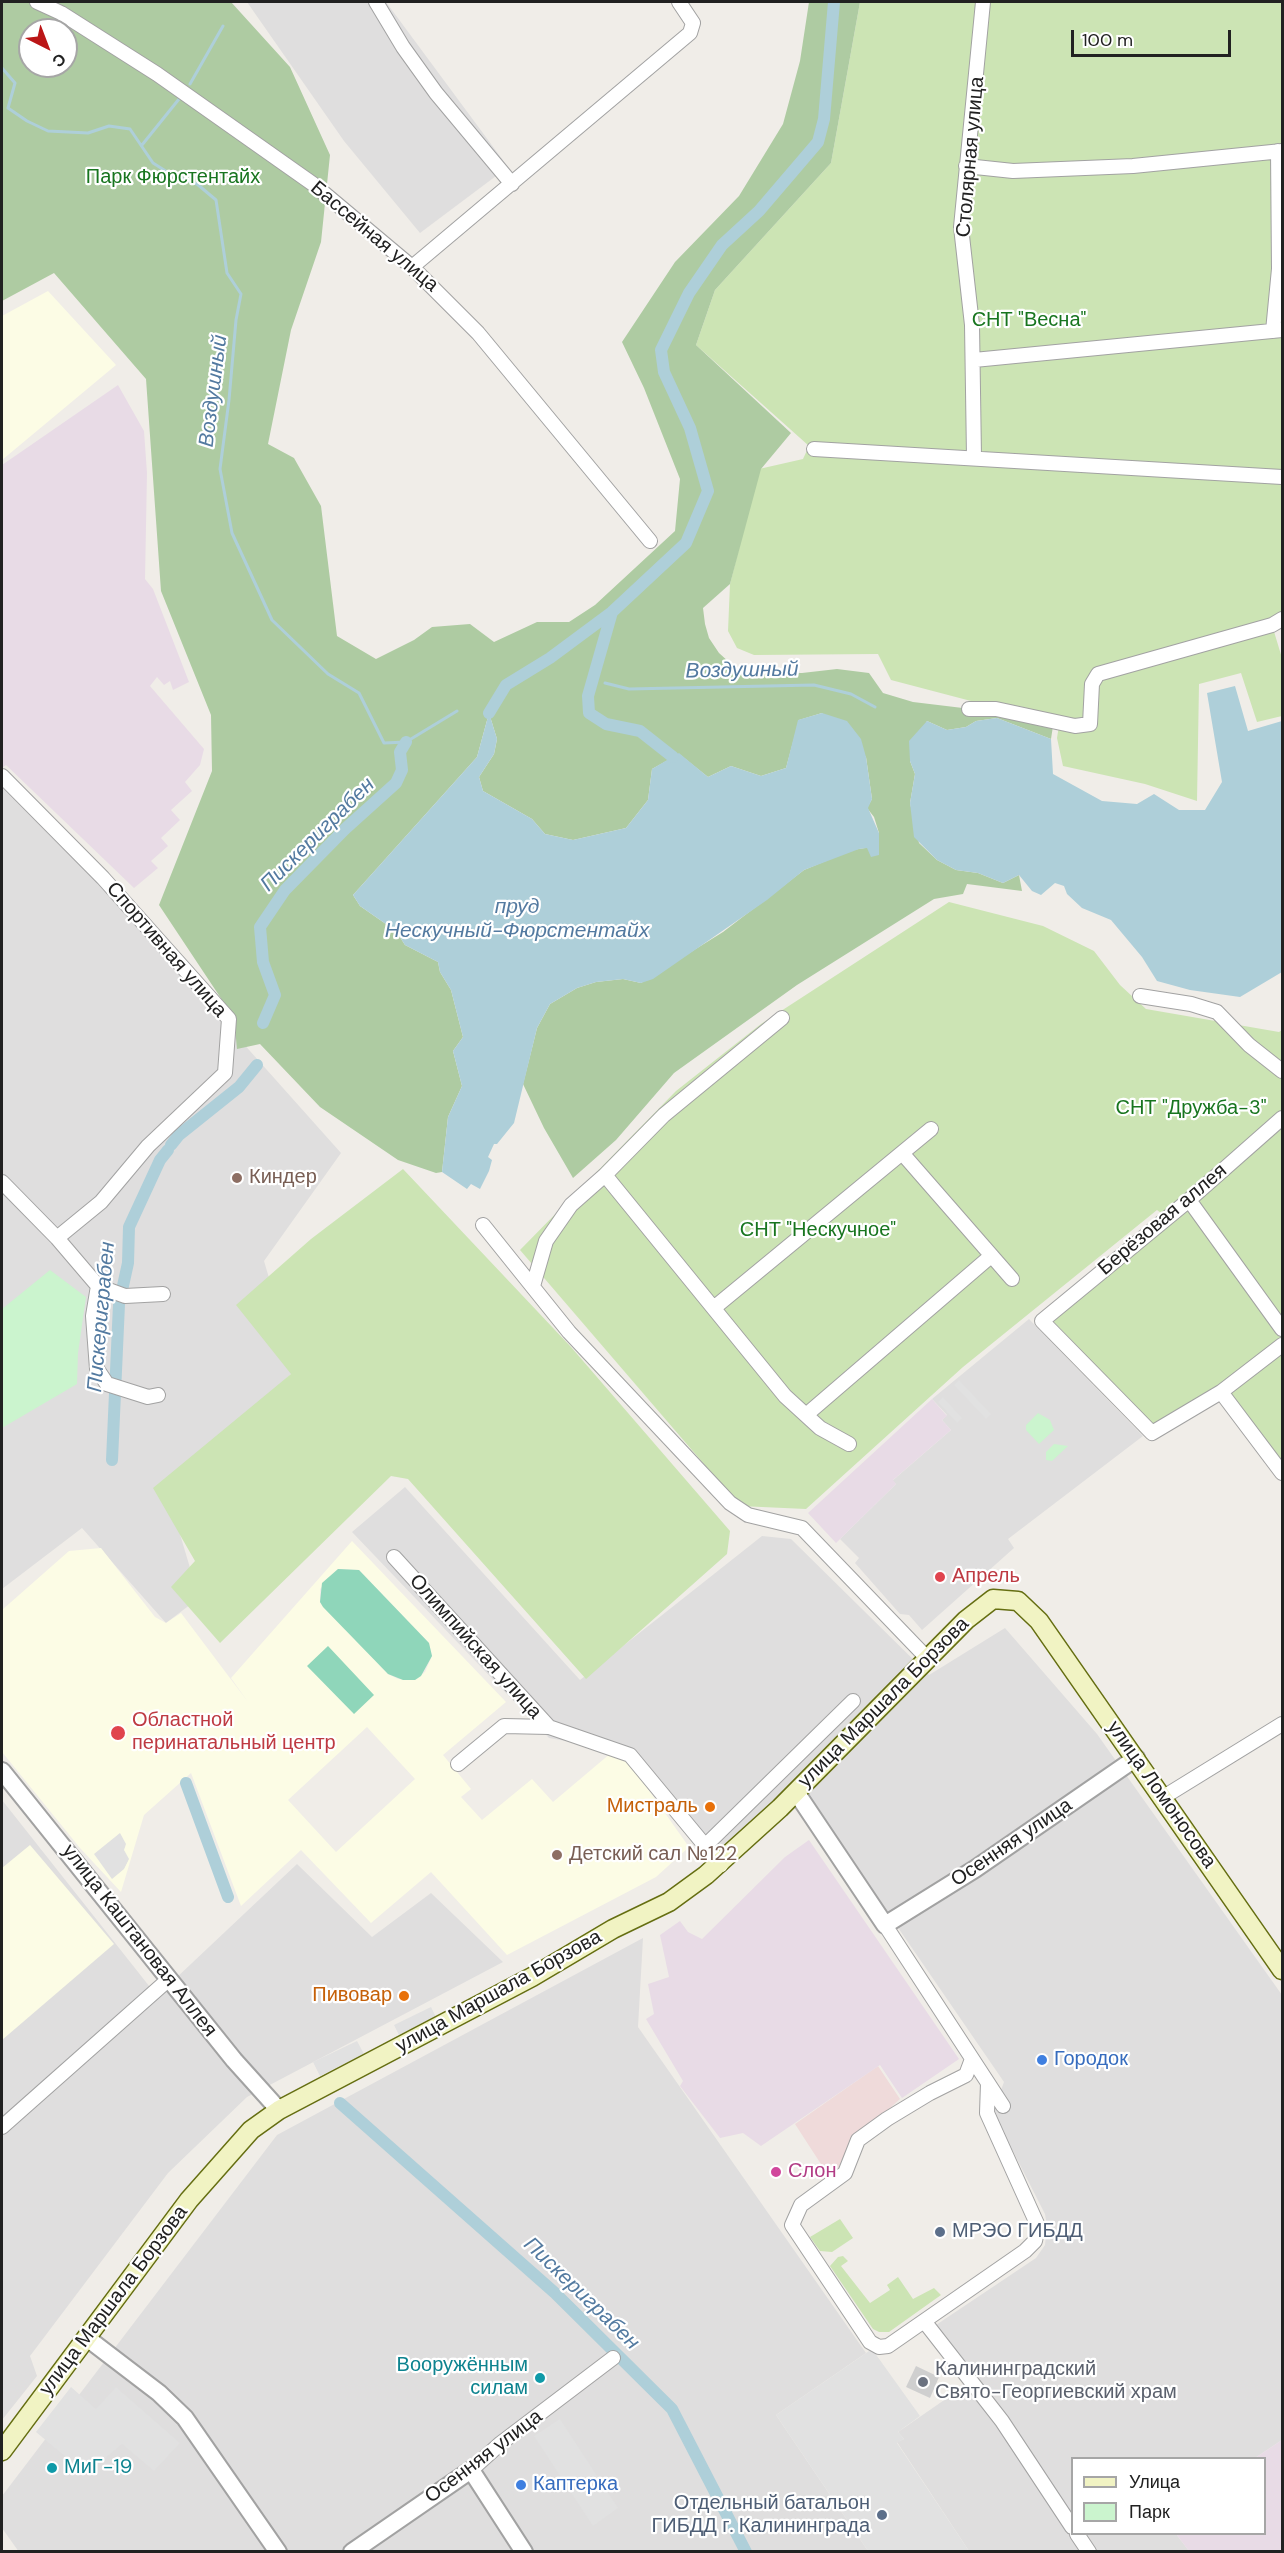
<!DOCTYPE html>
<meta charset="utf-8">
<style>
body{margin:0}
#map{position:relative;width:1284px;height:2553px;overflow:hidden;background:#f0ede8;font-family:"DM Sans",sans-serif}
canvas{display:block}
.frame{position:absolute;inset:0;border:3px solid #212121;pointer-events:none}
.legend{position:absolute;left:1071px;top:2457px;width:195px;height:78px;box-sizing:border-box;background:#fff;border:2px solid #a6a6a6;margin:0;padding:8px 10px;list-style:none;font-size:18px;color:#212121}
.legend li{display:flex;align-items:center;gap:12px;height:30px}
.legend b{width:30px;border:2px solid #a6a6a6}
.north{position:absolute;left:18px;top:18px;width:60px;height:60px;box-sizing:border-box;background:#fff;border:2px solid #a6a6a6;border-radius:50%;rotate:138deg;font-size:16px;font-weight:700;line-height:24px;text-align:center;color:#212121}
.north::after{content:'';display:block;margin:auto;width:21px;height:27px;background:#bb1617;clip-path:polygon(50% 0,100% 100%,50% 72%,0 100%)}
.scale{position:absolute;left:1071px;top:30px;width:160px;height:27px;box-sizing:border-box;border:3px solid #212121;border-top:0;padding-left:8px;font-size:18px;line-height:21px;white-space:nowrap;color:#212121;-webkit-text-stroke:4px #fff;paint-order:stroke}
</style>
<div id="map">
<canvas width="1284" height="2553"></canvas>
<div class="frame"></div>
<ul class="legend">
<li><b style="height:8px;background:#f1f3c3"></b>Улица</li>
<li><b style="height:16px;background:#cbf4ce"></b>Парк</li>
</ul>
<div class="north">С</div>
<div class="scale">100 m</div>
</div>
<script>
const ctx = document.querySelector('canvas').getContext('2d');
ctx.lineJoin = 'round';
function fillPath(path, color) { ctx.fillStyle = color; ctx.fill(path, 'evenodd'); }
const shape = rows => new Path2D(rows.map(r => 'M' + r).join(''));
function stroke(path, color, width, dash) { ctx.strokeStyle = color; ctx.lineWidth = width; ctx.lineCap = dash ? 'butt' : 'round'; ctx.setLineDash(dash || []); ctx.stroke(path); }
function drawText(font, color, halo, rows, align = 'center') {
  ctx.font = font + ' "DM Sans",sans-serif'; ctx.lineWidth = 4.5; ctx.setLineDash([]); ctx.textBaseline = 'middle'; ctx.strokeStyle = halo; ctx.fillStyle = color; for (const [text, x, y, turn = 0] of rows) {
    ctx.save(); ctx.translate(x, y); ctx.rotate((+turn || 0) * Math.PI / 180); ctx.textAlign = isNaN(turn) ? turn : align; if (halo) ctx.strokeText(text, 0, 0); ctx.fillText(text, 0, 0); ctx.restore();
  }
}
fillPath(shape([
 [247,2,386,2,508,167,420,233,344,141],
 [2,773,341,1153,264,1261,296,1369,168,1494,199,1598,166,1623,82,1528,2,1589],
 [1029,1319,1143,1436,1008,1539,1014,1548,922,1630,909,1615,900,1614,855,1563,859,1558,840,1539,896,1484,892,1481,951,1430,942,1420,947,1415,932,1399],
 [405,1487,580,1680,762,1536,791,1539,929,1675,1005,1628,1097,1734,1282,1995,1282,2440,1255,2458,1072,2458,1072,2534,1176,2534,1189,2551,969,2551,897,2442,904,2439,898,2432,976,2378,936,2325,1036,2258,1045,2245,1047,2226,1045,2214,993,2112,1004,2082,798,1782,720,1855,633,1753,549,1738,352,1532],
 [2,1800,157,1996,297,1864,372,1937,431,1893,503,1962,247,2097,168,2173,30,2356,37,2376,2,2420],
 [643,1938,638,2027,866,2353,776,2415,868,2551,19,2552,2,2528,2,2496,277,2135]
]), '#dfdede');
fillPath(shape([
 [878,2066,900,2099,880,2117,840,2170,830,2178,795,2124]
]), '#efdada');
fillPath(shape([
 [118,385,144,431,147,473,145,579,153,589,189,682,173,690,170,681,164,685,157,677,150,686,204,749,200,765,185,782,192,791,171,810,180,820,161,838,168,846,151,861,158,868,134,888,6,765,2,768,2,465],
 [932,1399,947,1416,942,1420,951,1430,893,1480,896,1484,836,1543,808,1513],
 [809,1840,959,2059,902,2098,880,2065,761,2146,743,2133,720,2138,680,2086,683,2081,646,2019,654,2014,648,1984,669,1977,660,1935,680,1921,688,1932,702,1939,785,1857],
 [1282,2440,1282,2551,1189,2551,1176,2534,1264,2534,1264,2458,1255,2458]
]), '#e8dbe6');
fillPath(shape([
 [48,291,116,365,2,460,2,316],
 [352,1541,506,1702,443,1755,471,1789,461,1797,482,1820,532,1779,553,1802,611,1753,626,1758,689,1847,656,1877,507,1955,431,1872,371,1923,301,1850,241,1906,191,1773,144,1815,121,1892,80,1848,2,1752,2,1610,69,1551,101,1548,155,1617,166,1623,181,1613,248,1702,231,1678],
 [338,1569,359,1570,429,1643,432,1656,425,1672,415,1680,398,1679,388,1674,320,1602,320,1589],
 [367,1727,415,1779,336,1852,288,1800],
 [30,1845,114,1944,2,2040,2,1868]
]), '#fcfce5');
fillPath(shape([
 [916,2366,939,2377,930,2398,906,2387]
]), '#cfcfcf');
fillPath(shape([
 [860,2,1282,2,1282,619,1272,625,1282,658,1282,716,1257,722,1241,673,1199,684,1197,801,1145,784,1063,766,1057,738,1060,719,1023,707,971,701,891,680,878,654,754,655,737,648,728,631,730,584,759,469,803,459,809,446,696,345,715,290,831,163],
 [949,902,1043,926,1094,951,1120,985,1146,1009,1279,1032,1282,1030,1282,1478,1218,1387,1155,1428,1048,1316,1166,1217,1157,1210,963,1367,806,1509,740,1506,520,1250,676,1091,761,1024],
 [403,1169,571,1347,730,1531,727,1554,586,1679,408,1479,391,1476,220,1643,171,1587,195,1561,153,1488,291,1374,236,1305,311,1239],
 [840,2219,853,2238,832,2252,820,2251,810,2237],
 [843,2256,848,2261,841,2266,870,2303,890,2290,887,2285,898,2277,913,2299,934,2288,941,2295,889,2332,879,2332,873,2329,830,2266,838,2257]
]), '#cce4b4');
fillPath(shape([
 [2,2,231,2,290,67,330,155,321,242,291,330,268,444,294,458,321,506,337,636,376,659,414,640,432,627,470,624,494,642,537,622,569,622,595,605,675,531,680,479,644,388,622,342,675,262,739,196,783,124,800,61,809,2,860,2,831,163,715,290,696,345,791,433,761,469,730,584,703,608,705,624,709,638,719,653,740,672,802,673,837,669,869,673,883,693,913,702,996,712,1053,726,1051,739,997,718,976,721,966,727,947,730,927,721,910,761,915,774,910,803,919,843,937,860,956,870,978,873,1003,883,1019,875,1022,891,967,884,963,894,934,899,797,985,674,1073,616,1140,573,1178,544,1128,523,1084,537,1028,550,1004,577,988,596,982,623,979,641,983,723,932,804,870,852,850,878,846,879,833,874,817,867,808,872,799,866,757,822,713,799,720,786,768,761,776,731,766,708,777,679,754,652,769,648,800,626,828,573,840,545,834,532,819,483,791,479,777,494,754,497,739,489,713,477,757,353,895,360,906,396,931,405,945,438,962,440,972,451,990,463,1037,453,1051,462,1086,448,1117,442,1172,436,1173,398,1160,320,1107,260,1044,237,1049,234,1018,159,905,212,771,211,715,161,591,146,379,54,273,2,301],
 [30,30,66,30,66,66,30,66]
]), '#aecba2');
fillPath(shape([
 [50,1270,86,1297,78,1353,77,1384,2,1428,2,1309],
 [1038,1413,1050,1420,1054,1430,1039,1444,1026,1430,1026,1425],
 [1054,1444,1068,1446,1052,1461,1046,1460,1046,1452]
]), '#cbf4ce');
fillPath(shape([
 [338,1569,359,1570,429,1643,432,1656,421,1676,415,1680,403,1680,388,1674,323,1607,320,1602,322,1583],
 [328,1646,374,1695,354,1714,307,1666]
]), '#8fd6ba');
fillPath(shape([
 [959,1380,991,1414,986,1419,954,1385],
 [943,1397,962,1418,957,1423,938,1402],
 [120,1833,126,1844,124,1850,129,1859,124,1869,112,1879,94,1854],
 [431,2007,436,2017,399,2035,394,2025],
 [357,2041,364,2054,320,2076,313,2062],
 [872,2349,920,2416,898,2432,904,2439,897,2443,969,2551,868,2551,776,2415],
 [71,2387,96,2409,116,2387,180,2443,154,2471,122,2444,86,2474,36,2432],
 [560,2419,618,2508,593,2526,534,2436]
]), '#e1e1e1');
fillPath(shape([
 [1235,686,1248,731,1282,721,1282,972,1240,997,1190,990,1157,981,1142,957,1111,920,1082,908,1067,894,1064,886,1055,883,1041,895,1032,891,1019,875,1003,883,978,873,956,870,937,860,914,837,910,803,915,774,910,761,909,741,927,721,947,730,966,727,976,721,997,718,1051,739,1053,774,1102,801,1137,804,1154,794,1179,810,1205,810,1222,782,1207,693],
 [489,713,497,739,494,754,479,777,483,791,532,819,545,834,573,840,626,828,648,800,652,769,679,753,708,777,731,766,761,776,786,768,798,720,822,713,847,721,861,739,866,757,872,799,868,808,879,833,879,855,871,857,867,848,859,849,804,870,767,900,653,979,641,983,623,979,596,982,577,988,550,1004,537,1028,514,1123,497,1144,494,1144,488,1157,492,1160,489,1171,480,1189,471,1184,467,1189,442,1172,448,1117,462,1086,453,1051,463,1037,451,990,440,972,438,962,405,945,396,931,360,906,353,895,477,757]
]), '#aecfd9');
stroke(shape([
 [2,68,15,83,8,108,27,121,48,131,88,133,109,126,130,129,153,163,172,175,197,184,216,200,227,273,241,294,236,320,229,400,220,469,232,533,272,620,328,674,359,693,384,743,406,742,457,711],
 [190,84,223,26],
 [142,145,179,99],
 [605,683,629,689,814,685,851,694,875,707]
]), '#aecfd9', 3);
stroke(shape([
 [612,612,588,696,589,713,606,724,640,731,673,757],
 [489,713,506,685,550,658,612,612,686,543,708,491,690,428,664,372,661,350,689,293,722,245,759,211,818,142,824,119,834,2],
 [263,1023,275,995,263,962,260,927,285,890,345,829,396,783,402,770,400,752,406,742],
 [171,1145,179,1135,239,1087,257,1065],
 [112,1460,119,1304,128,1263,129,1227,160,1160,168,1150],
 [186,1783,228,1897],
 [340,2103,555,2293,672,2409,746,2552]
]), '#aecfd9', 12);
const minor = shape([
 [37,2,61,13,157,74,313,184,412,267,478,333,650,541],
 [376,2,403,47,436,93,512,184],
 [966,166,1013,171,1133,166,1282,151],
 [412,267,690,33,693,23,679,2],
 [1273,331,1279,269,1278,151],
 [974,360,1282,330],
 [814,449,1282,477],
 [974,457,972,325,961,227,983,2],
 [969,709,996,709,1075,726,1090,724,1092,684,1098,674,1272,625,1282,619],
 [2,776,103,878,229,1019,225,1073,148,1146,101,1202,57,1238],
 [1140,996,1191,1004,1217,1012,1249,1045,1282,1071],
 [782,1018,664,1115,605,1175,785,1396,820,1428,849,1444],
 [902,1153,1012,1279],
 [2,1182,57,1238,98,1286,125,1296,163,1294],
 [1189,1200,1282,1329],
 [483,1225,569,1332,730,1503,748,1515,802,1528,928,1659],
 [98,1286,93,1316,97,1369,107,1384,148,1397,158,1395],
 [533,1286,546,1241,571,1205,605,1175],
 [715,1307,931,1129],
 [1282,1345,1221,1392,1282,1473],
 [1221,1392,1152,1433,1042,1321,1189,1200,1282,1118],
 [806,1415,991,1256],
 [394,1557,549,1727,630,1755,721,1865],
 [458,1764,504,1726,549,1727],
 [1162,1798,1282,1724],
 [705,1846,853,1701],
 [885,1925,1003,2106],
 [972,2059,966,2075,930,2093,887,2119,858,2140,845,2173,801,2205,792,2225,870,2342,879,2347,888,2346,1025,2251,1035,2241,1038,2226,987,2113,988,2083],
 [2,2127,169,1979],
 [924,2321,1002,2421,1072,2527],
 [471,2470,501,2443,613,2358],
 [1077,2534,1089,2552]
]);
const tertiary = shape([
 [2,1771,234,2060,279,2110],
 [796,1792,885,1925,975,1869,1136,1758],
 [87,2338,159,2393,185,2418,278,2552],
 [352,2552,471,2470,524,2552]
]);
const secondary = shape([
 [2,2451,189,2200,251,2130,279,2110,532,1977,613,1929,669,1902,706,1875,780,1808,966,1620,993,1599,1018,1601,1039,1621,1282,1970]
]);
stroke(minor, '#a2a2a2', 16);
stroke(tertiary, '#a2a2a2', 20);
stroke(secondary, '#656e11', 21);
stroke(minor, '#fff', 14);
stroke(tertiary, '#fff', 16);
stroke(secondary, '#f1f3c3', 18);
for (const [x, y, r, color] of [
 [237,1178,6,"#8d6e63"],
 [940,1577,6,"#e0444e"],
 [118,1733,8,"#e0444e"],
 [710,1807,6,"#e8710a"],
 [557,1855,6,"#8d6e63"],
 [404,1996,6,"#e8710a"],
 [1042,2060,6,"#3f7fe0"],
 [776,2172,6,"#d1479c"],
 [940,2232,6,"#5c6f8a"],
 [540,2378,6,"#0f9aa8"],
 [923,2382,6,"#6b7280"],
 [52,2468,6,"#0f9aa8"],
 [521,2485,6,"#3f7fe0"],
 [882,2515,6,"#5c6f8a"]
]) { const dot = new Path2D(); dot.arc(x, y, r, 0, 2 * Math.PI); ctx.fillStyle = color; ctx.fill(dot); stroke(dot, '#fff', 2); }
drawText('20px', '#212121', '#fff', [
 ["Столярная улица",971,157,-85],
 ["Бассейная улица",374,237,40],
 ["Спортивная улица",166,950,49],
 ["Берёзовая аллея",1163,1220,-40],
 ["Олимпийская улица",475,1647,48],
 ["улица Маршала Борзова",884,1703,-45],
 ["улица Ломоносова",1161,1795,55],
 ["Осенняя улица",1012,1843,-34],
 ["улица Каштановая Аллея",139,1941,52],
 ["улица Маршала Борзова",499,1992,-29],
 ["улица Маршала Борзова",114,2301,-53],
 ["Осенняя улица",484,2457,-37]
]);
drawText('20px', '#18751f', '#fff', [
 ["Парк Фюрстентайх",173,178],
 ["СНТ \"Весна\"",1029,321],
 ["СНТ \"Дружба-3\"",1191,1109],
 ["СНТ \"Нескучное\"",818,1231]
]);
drawText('20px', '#785e54', '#fff', [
 ["Киндер",249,1178],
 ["Детский сал №122",569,1855]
], 'left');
drawText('20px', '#be3a42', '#fff', [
 ["Апрель",952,1577],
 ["Областной",132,1721],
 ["перинатальный центр",132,1744]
], 'left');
drawText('20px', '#c56008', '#fff', [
 ["Мистраль",698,1807],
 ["Пивовар",392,1996]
], 'right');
drawText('20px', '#366cbe', '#fff', [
 ["Городок",1054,2060],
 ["Каптерка",533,2485]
], 'left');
drawText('20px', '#b23c85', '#fff', [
 ["Слон",788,2172]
], 'left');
drawText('20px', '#4e5e75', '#fff', [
 ["МРЭО ГИБДД",952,2232],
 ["Отдельный батальон",870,2504,"right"],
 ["ГИБДД г. Калининграда",870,2527,"right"]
], 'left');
drawText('20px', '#0d838f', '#fff', [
 ["Вооружённым",528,2366],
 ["силам",528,2389],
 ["МиГ-19",64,2468,"left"]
], 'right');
drawText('20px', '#5b616d', '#fff', [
 ["Калининградский",935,2370],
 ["Свято-Георгиевский храм",935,2393]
], 'left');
drawText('italic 21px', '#537aa0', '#fff', [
 ["Воздушный",214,391,-83],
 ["Воздушный",742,671,-1],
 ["Пискериграбен",318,835,-45],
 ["пруд",517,907],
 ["Нескучный-Фюрстентайх",517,931],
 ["Пискериграбен",102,1317,-85],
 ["Пискериграбен",581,2294,44]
]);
</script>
